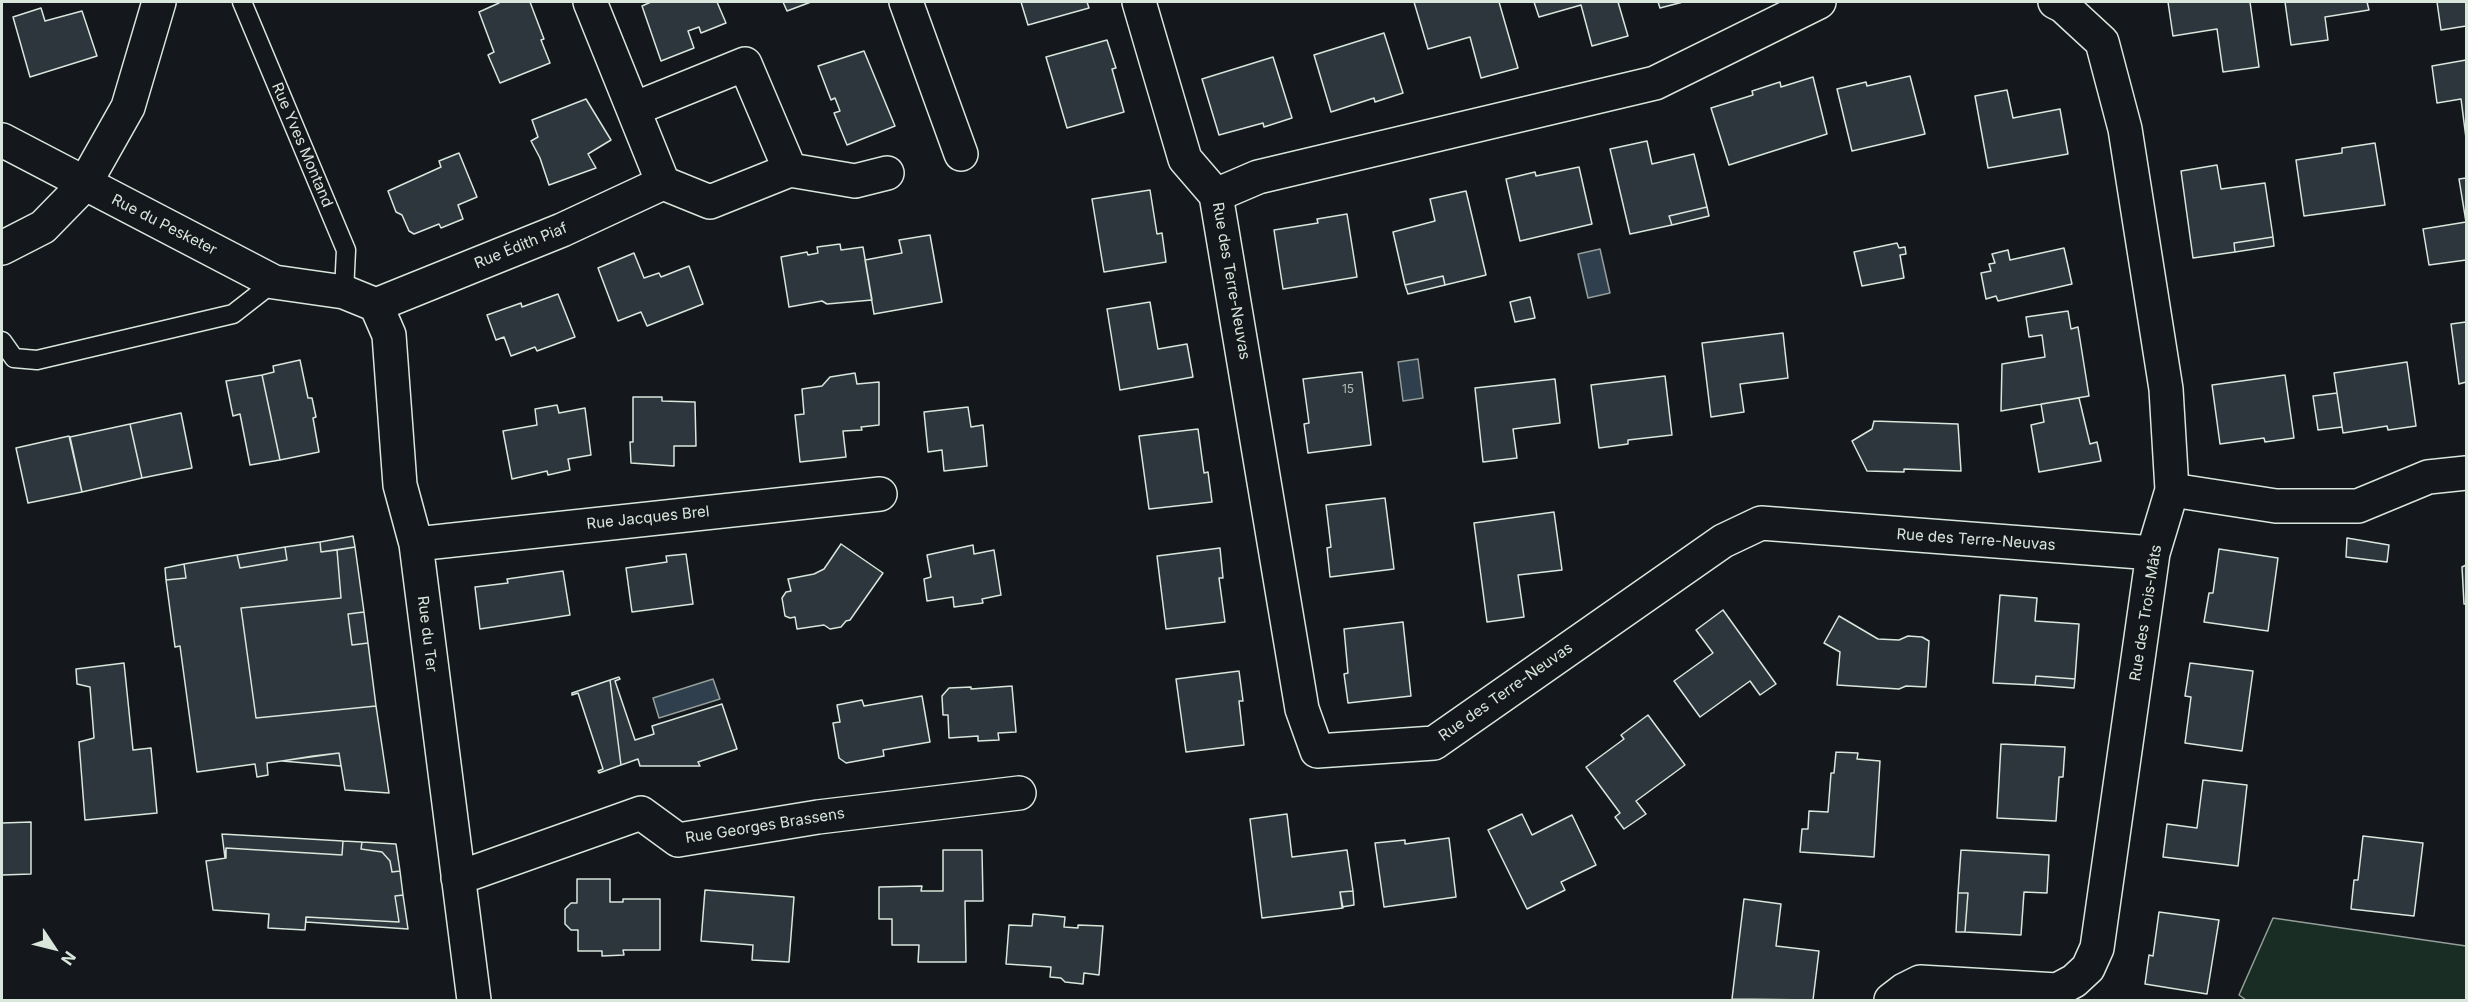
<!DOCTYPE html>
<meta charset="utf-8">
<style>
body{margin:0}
#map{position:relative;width:2468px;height:1002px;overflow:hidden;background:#14181c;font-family:Inter,sans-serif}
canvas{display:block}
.frame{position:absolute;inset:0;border:3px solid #d8e6dc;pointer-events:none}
.north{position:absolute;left:24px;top:918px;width:60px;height:60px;-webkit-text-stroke:4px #14181c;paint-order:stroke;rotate:125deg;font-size:16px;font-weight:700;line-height:24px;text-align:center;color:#d8e6dc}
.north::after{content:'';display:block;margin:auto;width:21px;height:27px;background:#d8e6dc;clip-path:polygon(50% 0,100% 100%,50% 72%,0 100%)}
</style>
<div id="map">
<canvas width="2468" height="1002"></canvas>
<div class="frame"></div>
<div class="north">N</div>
</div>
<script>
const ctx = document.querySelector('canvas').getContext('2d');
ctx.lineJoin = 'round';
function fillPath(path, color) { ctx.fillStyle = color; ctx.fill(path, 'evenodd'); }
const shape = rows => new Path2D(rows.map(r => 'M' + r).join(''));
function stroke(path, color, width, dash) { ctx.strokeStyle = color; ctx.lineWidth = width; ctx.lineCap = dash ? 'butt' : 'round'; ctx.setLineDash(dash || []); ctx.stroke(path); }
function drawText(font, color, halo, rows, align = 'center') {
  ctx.font = font + ' Inter,sans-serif'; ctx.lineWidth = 4.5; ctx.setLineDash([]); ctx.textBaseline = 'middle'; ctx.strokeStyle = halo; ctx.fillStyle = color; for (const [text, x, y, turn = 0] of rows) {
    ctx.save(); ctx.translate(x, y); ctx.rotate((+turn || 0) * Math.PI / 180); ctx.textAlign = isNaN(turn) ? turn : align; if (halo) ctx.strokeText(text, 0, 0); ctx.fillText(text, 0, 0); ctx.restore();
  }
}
const green = shape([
 [2273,918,2466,946,2466,1000,2246,1000,2239,995,2273,918]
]);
fillPath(green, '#1a2d24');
stroke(green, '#939e99', 1.5);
const water = shape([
 [1600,249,1610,293,1588,298,1578,254,1600,249],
 [1418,359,1423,398,1403,401,1398,362,1418,359],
 [713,679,720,699,659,718,653,698,713,679]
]);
fillPath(water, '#2f3f4d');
stroke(water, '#939e99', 1.5);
const building = shape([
 [499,2,530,2,544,39,541,40,550,63,500,83,488,55,494,52,479,12,499,3,499,2],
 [651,2,717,2,726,23,701,33,699,27,688,31,694,48,661,61,642,6,651,2],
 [783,2,811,2,787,11,783,2],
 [1021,2,1087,2,1089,8,1028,25,1021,2],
 [1414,2,1499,2,1518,68,1481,78,1470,37,1428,49,1414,2],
 [1534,2,1618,2,1628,36,1592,46,1581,5,1539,17,1534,2],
 [1658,2,1683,2,1660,8,1658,2],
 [2168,2,2250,2,2259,67,2223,72,2217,29,2173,36,2168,2],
 [2285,2,2367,2,2369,10,2325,17,2328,40,2291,45,2285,2],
 [2437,2,2466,2,2466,26,2441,30,2437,2],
 [41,8,45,21,82,11,97,56,30,77,13,17,41,8],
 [1384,33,1403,93,1375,102,1374,98,1331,112,1314,55,1384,33],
 [1107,40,1116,68,1112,69,1124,112,1067,128,1046,57,1107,40],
 [864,51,895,126,847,145,834,113,840,111,835,98,831,100,818,66,864,51],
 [1273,57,1292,118,1264,127,1263,123,1219,135,1202,79,1273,57],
 [2466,60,2466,138,2461,99,2437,103,2432,66,2466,60],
 [1910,76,1925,134,1852,151,1837,89,1866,82,1867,86,1910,76],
 [1813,77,1827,134,1729,165,1711,108,1753,95,1752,91,1780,82,1781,87,1813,77],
 [2007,90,2013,118,2060,109,2068,154,1988,168,1975,96,2007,90],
 [586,99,611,140,588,154,596,168,549,185,540,158,531,141,538,137,532,120,586,99],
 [1647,141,1652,164,1694,154,1707,207,1669,216,1672,225,1630,234,1610,149,1647,141],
 [2375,143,2385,205,2304,216,2296,160,2342,153,2342,148,2375,143],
 [459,153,477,197,458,205,463,219,441,228,439,224,414,234,409,231,402,215,396,212,388,191,441,167,439,161,459,153],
 [2217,165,2221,189,2265,183,2273,237,2234,243,2235,252,2193,258,2181,171,2217,165],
 [1579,167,1592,224,1520,241,1506,179,1535,172,1536,176,1579,167],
 [2466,178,2466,260,2429,265,2423,229,2466,222,2459,179,2466,178],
 [1150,190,1157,234,1162,233,1166,262,1104,272,1092,199,1150,190],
 [1466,191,1486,275,1445,285,1443,276,1405,285,1393,232,1435,221,1430,199,1466,191],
 [1707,207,1709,216,1672,225,1669,216,1707,207],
 [1347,214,1357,277,1283,289,1274,230,1318,223,1317,219,1347,214],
 [930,235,942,302,874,314,865,260,902,253,899,240,930,235],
 [2273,237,2274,246,2235,252,2234,243,2273,237],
 [1897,243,1899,248,1905,247,1906,254,1900,255,1904,278,1862,286,1854,252,1897,243],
 [840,244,841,250,863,247,872,300,827,304,822,301,789,307,781,257,807,252,808,255,818,253,817,247,840,244],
 [2064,248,2072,284,1998,301,1996,296,1986,299,1981,273,1991,271,1989,264,1995,263,1992,254,2008,250,2010,260,2064,248],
 [634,253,644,278,659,273,661,277,689,266,703,304,647,326,641,312,618,321,598,268,634,253],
 [1443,276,1445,285,1408,294,1405,285,1443,276],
 [558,294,575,337,537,351,535,347,511,356,504,337,496,340,487,315,521,303,522,307,558,294],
 [1530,297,1535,318,1515,322,1510,302,1530,297],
 [1150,302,1158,349,1187,344,1193,377,1120,390,1107,309,1150,302],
 [2068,311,2071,329,2078,327,2089,396,2001,411,2002,364,2045,357,2042,335,2029,337,2026,317,2068,311],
 [2466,322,2466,382,2459,384,2451,324,2466,322],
 [1783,333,1788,378,1740,384,1744,412,1711,417,1702,343,1783,333],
 [300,360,308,398,312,398,316,417,313,418,319,452,280,460,262,375,274,372,273,366,300,360],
 [2407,362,2416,426,2388,430,2387,426,2343,433,2334,373,2407,362],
 [1362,372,1371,445,1308,453,1304,424,1309,423,1303,379,1362,372],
 [855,373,857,384,879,382,879,425,861,427,862,430,843,431,846,457,800,462,795,415,804,414,802,389,822,386,830,377,855,373],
 [262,375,280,460,250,465,240,414,233,416,226,381,262,375],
 [2285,375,2294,438,2265,442,2264,438,2220,444,2212,385,2285,375],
 [1665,376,1672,435,1628,440,1628,444,1599,448,1591,385,1665,376],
 [1555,379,1560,423,1513,429,1517,458,1483,462,1475,388,1555,379],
 [2337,393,2342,427,2318,430,2313,396,2337,393],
 [633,397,662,397,662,401,695,402,696,446,674,446,674,466,631,463,630,442,633,442,633,397],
 [2079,398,2090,444,2097,442,2101,461,2039,472,2031,425,2044,422,2041,404,2079,398],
 [557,405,559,413,585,408,591,455,568,459,570,470,548,475,547,471,512,479,503,431,537,425,535,409,557,405],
 [968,407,971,427,983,425,987,466,944,471,942,450,928,452,924,412,968,407],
 [181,413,192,468,142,478,130,424,181,413],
 [1874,421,1958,424,1961,471,1904,469,1904,472,1867,471,1852,441,1872,429,1874,421],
 [130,424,142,478,82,492,70,437,130,424],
 [1198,429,1204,473,1208,472,1212,502,1149,509,1139,436,1198,429],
 [69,436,82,492,28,503,16,448,69,436],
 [1385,498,1394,569,1330,577,1327,548,1331,547,1326,505,1385,498],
 [1554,512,1562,570,1518,575,1524,617,1487,622,1474,523,1554,512],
 [353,536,355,547,321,552,320,542,353,536],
 [2347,538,2389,545,2387,562,2346,557,2347,538],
 [320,542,321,552,337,550,341,598,241,608,256,718,376,706,389,793,345,790,339,753,267,763,268,775,257,777,255,764,197,772,180,646,175,647,166,580,186,578,184,564,237,555,240,568,287,560,285,547,320,542],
 [841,544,883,573,850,620,846,621,841,627,830,629,824,625,797,629,795,617,790,618,785,616,782,598,786,592,791,591,788,579,814,574,824,569,841,544],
 [973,545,974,554,994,550,1001,595,982,599,983,603,954,607,953,597,927,601,924,579,931,577,927,555,973,545],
 [285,547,287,560,240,568,237,555,285,547],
 [355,547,364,612,348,614,352,645,368,643,376,706,256,718,241,608,341,598,337,550,355,547],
 [1220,548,1223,578,1219,578,1225,622,1166,629,1157,556,1220,548],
 [2219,549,2278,558,2268,631,2204,622,2209,593,2213,593,2219,549],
 [686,554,693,604,632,612,626,568,667,562,666,556,686,554],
 [184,564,186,578,166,580,165,568,184,564],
 [2466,565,2466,604,2464,604,2462,567,2466,565],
 [563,571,570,615,480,629,475,587,508,583,507,579,563,571],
 [2000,595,2037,598,2035,621,2079,624,2075,679,2036,676,2035,685,1993,683,2000,595],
 [1723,610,1776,684,1760,695,1750,681,1700,717,1674,681,1713,653,1696,630,1723,610],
 [364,612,368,643,352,645,348,614,364,612],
 [1839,616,1878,639,1899,640,1908,636,1922,637,1929,641,1926,687,1906,686,1899,689,1837,685,1840,652,1824,643,1839,616],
 [1403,622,1411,696,1348,703,1344,674,1348,673,1344,629,1403,622],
 [124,663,133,750,151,748,157,813,85,820,79,742,94,738,90,687,77,684,76,669,124,663],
 [2190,663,2253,671,2242,751,2185,743,2191,697,2185,696,2190,663],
 [1239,671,1243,701,1239,701,1244,745,1186,752,1176,679,1239,671],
 [2036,676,2075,679,2074,688,2035,685,2036,676],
 [619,677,620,679,615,681,635,740,654,734,652,726,722,704,737,749,698,762,700,766,640,766,638,759,621,765,610,680,619,677],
 [610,680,621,765,599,773,598,771,603,769,578,693,572,695,572,693,610,680],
 [1012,686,1016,732,998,733,999,740,978,741,978,736,949,738,948,715,943,715,942,696,949,688,971,687,971,689,1012,686],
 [922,696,930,742,883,750,884,756,846,763,839,758,833,723,840,722,837,705,862,700,864,706,922,696],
 [1648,715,1685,765,1636,801,1646,814,1624,829,1615,817,1620,813,1586,767,1624,739,1621,735,1648,715],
 [2001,744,2065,747,2063,777,2059,777,2056,821,1997,818,2001,744],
 [1836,752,1858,753,1857,759,1880,761,1874,857,1800,852,1802,829,1808,829,1809,811,1828,812,1831,773,1834,773,1836,752],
 [339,753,341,766,282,761,313,756,339,753],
 [2203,780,2247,785,2238,866,2163,857,2167,824,2197,828,2203,780],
 [1287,814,1292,857,1347,850,1353,891,1340,892,1343,908,1262,918,1250,819,1287,814],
 [1522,814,1532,835,1572,815,1596,865,1561,882,1565,890,1527,909,1488,830,1522,814],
 [31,822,31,874,2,875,2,823,31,822],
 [222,834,343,841,342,855,226,848,225,858,222,834],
 [2363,836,2423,843,2414,916,2351,909,2354,880,2358,880,2363,836],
 [1449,838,1456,897,1384,907,1375,843,1405,840,1405,844,1449,838],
 [343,841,362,842,361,849,382,852,390,861,392,872,400,871,403,895,395,896,399,922,306,917,305,930,268,928,269,914,213,910,206,861,226,858,226,848,342,855,343,841],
 [362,842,396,844,400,871,392,872,390,861,382,852,361,849,362,842],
 [943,850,982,850,983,901,965,901,966,962,918,962,919,945,892,945,892,919,879,919,879,887,922,886,921,891,943,891,943,850],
 [1961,850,2049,855,2047,893,2024,892,2021,935,1965,932,1968,893,1958,893,1961,850],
 [577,879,610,879,610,902,623,902,623,899,660,899,660,950,623,950,624,955,602,956,602,951,578,951,578,930,571,930,565,924,565,909,571,903,577,903,577,879],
 [705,890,794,897,789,962,752,960,753,945,701,941,705,890],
 [1353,891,1354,905,1342,907,1340,892,1353,891],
 [1958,893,1968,893,1965,932,1956,932,1958,893],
 [403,895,408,929,306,922,306,917,399,922,395,896,403,895],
 [1744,899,1781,904,1776,946,1819,951,1813,1000,1732,999,1744,899],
 [2159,912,2219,920,2207,994,2145,984,2149,955,2153,956,2159,912],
 [1033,914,1065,917,1064,927,1078,928,1078,925,1103,926,1099,975,1084,973,1083,984,1065,982,1061,978,1050,977,1051,967,1006,964,1009,925,1032,926,1033,914]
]);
fillPath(building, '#2c363c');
stroke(building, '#d8e6dc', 1.5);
const service = shape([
 [242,2,346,250,344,292],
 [2,341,14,358,37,360,233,314,274,282]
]);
const minor = shape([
 [590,2,663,183,710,202,790,170,745,64,634,109],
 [906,2,961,154],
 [1139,2,1185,159,1216,195],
 [1819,2,1655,83,1258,177,1216,195,1302,709,1317,751,1434,743,1723,541,1761,523,2153,553],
 [2,140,274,282,344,292,376,305,389,335,400,485,416,544,474,1000],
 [790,170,855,181,887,173],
 [2,248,43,227,84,185,128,107,159,2],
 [376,305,562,230,663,183],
 [2172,490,2276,506,2358,506,2428,477,2466,473],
 [416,544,880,494],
 [458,878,641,813,678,840,818,817,1019,793],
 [1891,1000,1904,990,1920,982,2057,990,2074,981,2088,968,2097,948,2153,553,2172,490,2166,389,2125,129,2102,42,2063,6,2055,2]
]);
stroke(service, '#d8e6dc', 21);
stroke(minor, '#d8e6dc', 36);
stroke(service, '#14181c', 18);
stroke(minor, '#14181c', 33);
drawText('12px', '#adbab4', null, [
 ["15",1348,389]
]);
drawText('15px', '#d8e6dc', '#14181c', [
 ["Rue Yves Montand",302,145,67],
 ["Rue du Pesketer",164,225,27],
 ["Rue Édith Piaf",521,246,-22],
 ["Rue des Terre-Neuvas",1231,281,80],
 ["Rue Jacques Brel",648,518,-6],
 ["Rue des Terre-Neuvas",1976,540,4],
 ["Rue des Trois-Mâts",2146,613,-81],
 ["Rue du Ter",427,634,83],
 ["Rue des Terre-Neuvas",1506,692,-35],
 ["Rue Georges Brassens",765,826,-9]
]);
</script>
